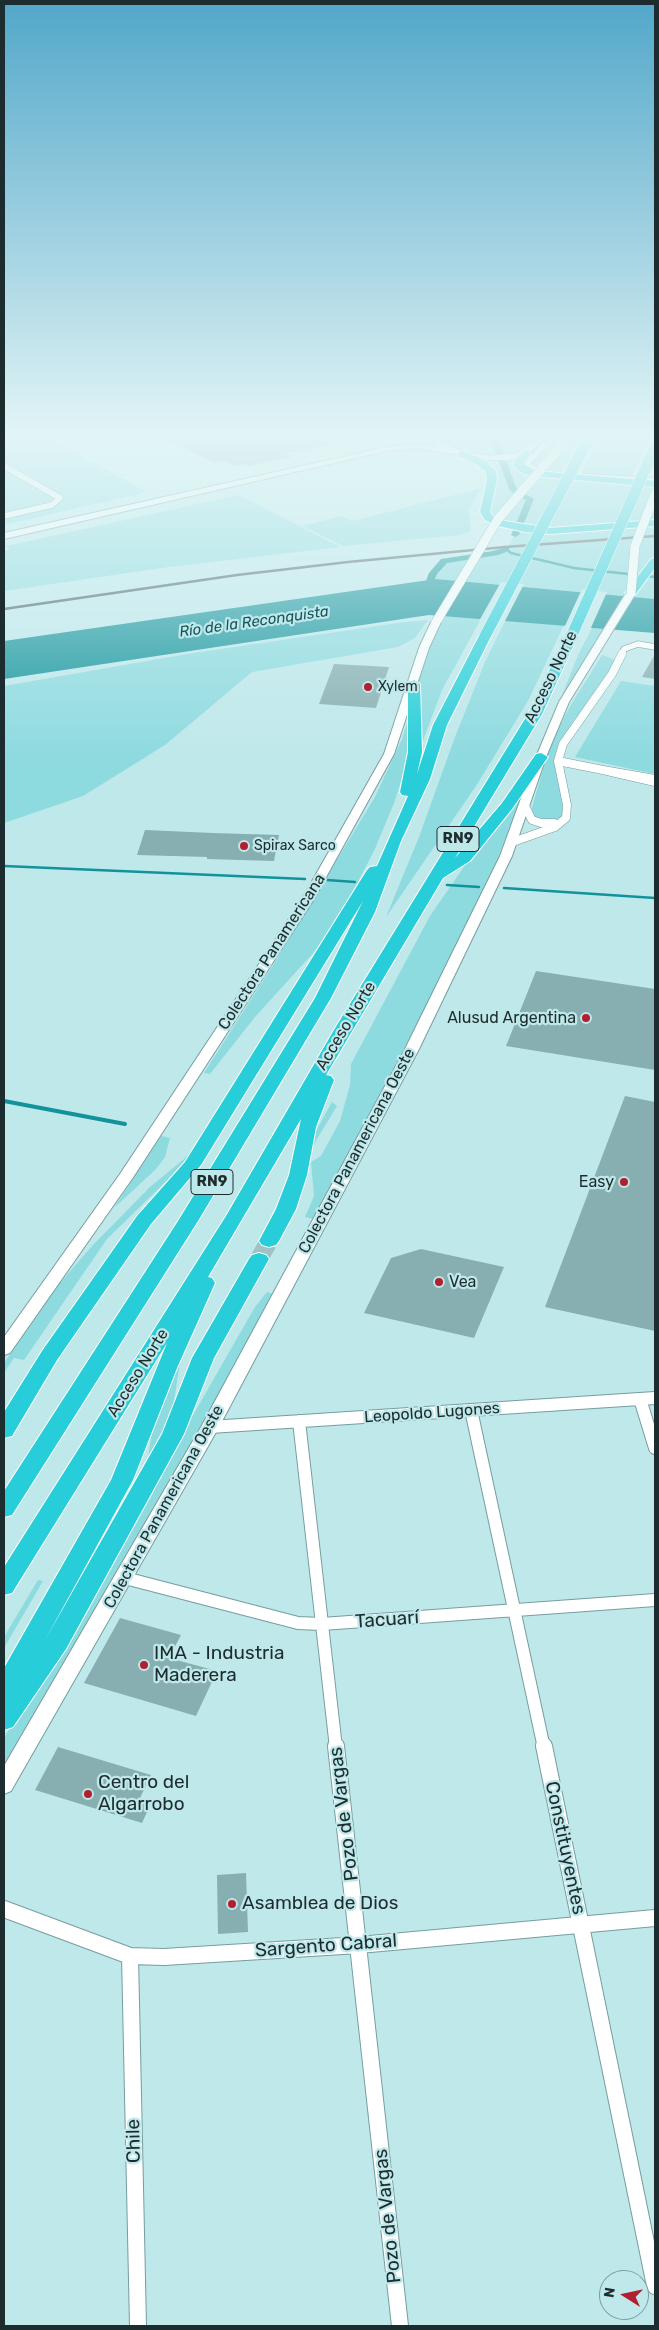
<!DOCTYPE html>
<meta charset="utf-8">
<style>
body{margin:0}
#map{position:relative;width:659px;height:2330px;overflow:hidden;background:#bfe8eb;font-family:Rubik,sans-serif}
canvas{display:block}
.frame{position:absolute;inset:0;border:5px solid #1d2c2e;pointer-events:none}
.north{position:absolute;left:599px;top:2270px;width:50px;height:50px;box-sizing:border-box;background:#bfe8eb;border:1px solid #7e9d9f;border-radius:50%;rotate:280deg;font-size:14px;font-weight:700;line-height:20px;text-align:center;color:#1d2c2e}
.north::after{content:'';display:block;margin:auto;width:18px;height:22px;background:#b11f30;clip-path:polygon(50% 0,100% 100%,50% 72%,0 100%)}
</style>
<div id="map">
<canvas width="659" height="2330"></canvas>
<div class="frame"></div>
<div class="north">N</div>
</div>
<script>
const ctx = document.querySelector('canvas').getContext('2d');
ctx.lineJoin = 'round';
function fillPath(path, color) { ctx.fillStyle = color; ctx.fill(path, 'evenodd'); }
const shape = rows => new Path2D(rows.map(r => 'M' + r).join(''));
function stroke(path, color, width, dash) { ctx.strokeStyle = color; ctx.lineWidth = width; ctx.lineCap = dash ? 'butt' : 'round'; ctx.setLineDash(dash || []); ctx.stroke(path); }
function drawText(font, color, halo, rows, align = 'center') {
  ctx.font = font + ' Rubik,sans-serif'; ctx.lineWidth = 4.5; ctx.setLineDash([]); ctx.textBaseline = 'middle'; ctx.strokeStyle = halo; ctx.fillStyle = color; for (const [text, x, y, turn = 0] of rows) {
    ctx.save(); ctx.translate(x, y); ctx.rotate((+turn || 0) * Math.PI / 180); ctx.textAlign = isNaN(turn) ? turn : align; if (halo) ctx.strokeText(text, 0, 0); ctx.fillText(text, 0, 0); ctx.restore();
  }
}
fillPath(shape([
 [10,436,49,436,59,441,55,442,147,492,4,525,4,437],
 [336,436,400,436,358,445],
 [449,436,535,436,521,451,515,455,495,456,465,451,449,445,443,440],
 [559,436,561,436,550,453,561,454,571,436,581,436,561,473,544,471,533,465,534,461,556,442],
 [601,436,651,436,632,477,581,474],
 [515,460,516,466,582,480,655,484,655,521,555,528,538,528,504,523,491,516,487,509,498,479,492,463],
 [481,488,469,510,471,531,460,535,343,546,302,526,341,516,352,521],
 [239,495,340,547,169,567,4,591,4,551,10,549,6,546],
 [655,523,655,599,436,579,433,573,444,561,451,558,495,553,506,549,515,535,525,529,555,530],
 [446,616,481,619,442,690,419,751,419,681,433,638],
 [428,620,415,638,398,647,252,672,165,745,83,796,4,823,4,686,187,654,404,622],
 [505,621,564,625,528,701,476,786,386,917,419,837,455,737,485,662],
 [592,628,608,629,562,695,578,655],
 [602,655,615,660,612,668,557,747,555,760,564,814,562,819,551,822,541,821,533,816,532,808,549,748,569,708],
 [621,681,655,686,655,774,575,757],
 [412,707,412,748,394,803,374,851,339,918,315,951,255,1017,210,1074,204,1073,277,959,375,797,402,739],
 [526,788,491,875,417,1024,313,1219,305,1217,314,1196,311,1162,321,1156,340,1121,350,1085,351,1064,430,916,470,858],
 [332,1102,337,1106,311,1149,313,1136],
 [161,1136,170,1138,165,1157,156,1169,114,1208],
 [200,1141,188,1160,107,1239,24,1360,14,1358,4,1373,4,1363,58,1285,93,1245,150,1187,184,1159],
 [267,1292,274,1294,214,1405,4,1769,4,1738,130,1525,255,1307],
 [181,1355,172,1415,139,1488,148,1458,154,1416],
 [38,1580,43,1581,4,1648,4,1637]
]), '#8ddadf');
fillPath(shape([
 [436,579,655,599,655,633,429,615,4,679,4,641]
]), '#12939b');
fillPath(shape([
 [501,582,524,584,504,623,479,621],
 [582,589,607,592,590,630,564,628]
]), '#bfe8eb');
stroke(shape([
 [506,549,511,553,574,568,655,577],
 [4,866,305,879],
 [327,880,355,882],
 [447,885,479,887],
 [504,888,655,898]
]), '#12939b', 2.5);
stroke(shape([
 [4,1101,125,1124]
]), '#12939b', 4);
fillPath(shape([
 [494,436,501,436,499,441,517,490,534,499,519,535,515,537,511,535,526,500,510,491,491,441,494,436],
 [506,547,509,547,509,551,498,555,447,563,437,574,427,598,420,596,429,573,441,559,493,551,506,547]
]), '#12939b');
fillPath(shape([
 [159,436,315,436,333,444,285,454,291,457,249,466,243,464,234,466,225,461,215,463],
 [655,654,655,679,642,677],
 [334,664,389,667,376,708,319,704],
 [145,830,213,833,279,835,274,861,207,859,207,857,137,855],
 [536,971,655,989,655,1070,506,1046],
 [625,1096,655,1102,655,1331,545,1307],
 [421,1249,504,1267,474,1338,364,1313,391,1258],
 [120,1618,181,1635,169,1658,217,1671,196,1716,84,1683],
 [58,1747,151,1775,140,1798,152,1801,142,1823,35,1790],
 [246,1873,248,1932,218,1934,217,1875]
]), '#87afb1');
stroke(shape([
 [259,1259,269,1241]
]), '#9fc2c5', 18, [18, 9]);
const streetFar3 = shape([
 [4,466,60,498,52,505,4,516],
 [622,655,624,649,638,644,655,647]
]);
const streetFar2 = shape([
 [558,761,603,770],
 [655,779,603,770,655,782],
 [525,806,532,820,541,823,554,823],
 [510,843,555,827,566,818,567,805,558,761,563,744,612,674,622,654]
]);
const streetFar1 = shape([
 [640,1399,655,1448],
 [471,1410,544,1748],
 [299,1421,336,1748],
 [210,1427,655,1398],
 [125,1578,298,1623,322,1624,655,1600]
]);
const street = shape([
 [336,1746,400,2326],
 [544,1746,655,2286],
 [4,1909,130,1956,164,1957,359,1945,655,1918],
 [130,1956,138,2326]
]);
const secondary = shape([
 [436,436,444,436,440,441,465,452,490,456,518,453,532,442,539,444,524,457,507,460,490,460,417,448,391,450,4,539,4,533,391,446,417,444,438,447,431,441,436,436],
 [550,436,558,436,531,463,534,466,552,473,548,475,528,470,523,463,550,436],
 [586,474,655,478,655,482,589,478,586,478,586,474],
 [631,590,636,593,569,702,546,757,512,856,419,1049,219,1427,11,1791,4,1794,4,1766,201,1427,405,1049,500,856,536,757,559,702,626,593,631,590],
 [436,619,441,622,429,648,394,754,314,899,134,1176,10,1353,4,1355,4,1337,120,1174,302,899,384,754,419,648,431,622,436,619]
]);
const highway = shape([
 [526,450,531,453,524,464,536,471,655,481,655,487,531,476,520,472,514,465,515,459,526,450],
 [463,451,486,461,496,471,497,480,490,512,493,516,505,521,550,528,655,520,655,526,550,534,525,532,498,526,485,520,480,512,487,480,486,472,478,465,459,456,459,452,463,451],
 [655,558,655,568,635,595,627,595,625,593,627,591,651,559,655,558],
 [485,632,491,636,447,725,430,779,401,841,375,912,331,998,198,1221,12,1515,4,1517,4,1491,178,1221,315,998,363,901,201,1165,151,1224,57,1360,12,1436,4,1438,4,1412,42,1351,137,1216,185,1162,367,870,370,867,377,866,408,796,402,795,400,792,408,752,408,684,414,680,420,684,422,752,417,774,433,725,479,636,485,632],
 [568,640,574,644,542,714,455,858,502,803,536,754,541,753,548,757,512,809,470,861,443,878,326,1075,331,1076,334,1080,316,1127,307,1175,296,1209,279,1241,276,1245,269,1247,262,1245,259,1241,276,1209,289,1175,301,1119,208,1277,212,1278,215,1283,177,1368,133,1480,44,1642,162,1434,192,1358,249,1259,252,1255,259,1253,266,1255,269,1259,214,1358,184,1434,66,1649,13,1727,4,1730,4,1668,111,1480,167,1343,12,1593,4,1595,4,1567,226,1216,334,1030,528,714,562,644,568,640]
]);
stroke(streetFar3, '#769d9f', 7);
stroke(streetFar2, '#769d9f', 9);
stroke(streetFar1, '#769d9f', 14);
stroke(street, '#769d9f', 18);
stroke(secondary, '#769d9f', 2);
stroke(highway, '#fff', 2);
stroke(streetFar3, '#fff', 5.5);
stroke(streetFar2, '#fff', 8);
stroke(streetFar1, '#fff', 12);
stroke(street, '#fff', 16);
fillPath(secondary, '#fff');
fillPath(highway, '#27ced9');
stroke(shape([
 [4,609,237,575,348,562,505,547,655,536]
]), '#495f61', 2.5);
const secondaryBridge = shape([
 [631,593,635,546,655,494],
 [436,622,498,519,556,452]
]);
const highwayBridge = shape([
 [485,636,590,436],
 [568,644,655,447]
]);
stroke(secondaryBridge, '#769d9f', 10, []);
stroke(highwayBridge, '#fff', 12, []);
stroke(secondaryBridge, '#fff', 9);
stroke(highwayBridge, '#27ced9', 11);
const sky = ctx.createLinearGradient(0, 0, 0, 762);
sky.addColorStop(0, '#52a7c9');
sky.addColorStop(0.57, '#e2f5f6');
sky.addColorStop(1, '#e2f5f600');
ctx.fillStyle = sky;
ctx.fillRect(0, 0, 659, 762);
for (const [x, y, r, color] of [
 [368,687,5,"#b11f30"],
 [244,846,5,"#b11f30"],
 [586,1018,5,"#b11f30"],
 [624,1182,5,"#b11f30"],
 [439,1282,5,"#b11f30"],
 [144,1665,5,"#b11f30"],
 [88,1794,5,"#b11f30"],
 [232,1904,5,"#b11f30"]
]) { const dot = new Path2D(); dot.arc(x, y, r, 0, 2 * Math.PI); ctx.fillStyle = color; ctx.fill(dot); stroke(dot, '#bfe8eb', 2); }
drawText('14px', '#1d2c2e', '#bfe8eb', [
 ["Xylem",378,687],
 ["Spirax Sarco",254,846]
], 'left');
drawText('italic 15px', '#16565a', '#bfe8eb', [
 ["Río de la Reconquista",254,622,-8]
]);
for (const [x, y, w] of [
 [458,839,42],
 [212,1182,42]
]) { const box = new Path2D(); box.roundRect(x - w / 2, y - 12.5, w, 25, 4); ctx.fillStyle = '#bfe8eb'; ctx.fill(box); stroke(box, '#1d2c2e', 1); }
drawText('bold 15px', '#1d2c2e', null, [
 ["RN9",458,839],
 ["RN9",212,1182]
]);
drawText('16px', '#1d2c2e', '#bfe8eb', [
 ["Acceso Norte",551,677,-64],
 ["Colectora Panamericana",272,952,-57],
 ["Acceso Norte",346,1026,-59],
 ["Colectora Panamericana Oeste",357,1151,-62],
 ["Acceso Norte",138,1373,-58],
 ["Leopoldo Lugones",432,1413,-4],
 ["Colectora Panamericana Oeste",164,1507,-61]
]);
drawText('16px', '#1d2c2e', '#bfe8eb', [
 ["Alusud Argentina",576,1018],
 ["Easy",614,1182],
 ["Vea",449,1282,"left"]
], 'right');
drawText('19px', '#1d2c2e', '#bfe8eb', [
 ["Tacuarí",387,1620,-4],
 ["Pozo de Vargas",344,1814,-97],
 ["Constituyentes",565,1848,78],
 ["Sargento Cabral",326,1946,-4],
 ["Chile",134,2141,-91],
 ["Pozo de Vargas",388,2216,-96]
]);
drawText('19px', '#1d2c2e', '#bfe8eb', [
 ["IMA - Industria",154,1654],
 ["Maderera",154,1676],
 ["Centro del",98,1783],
 ["Algarrobo",98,1805],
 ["Asamblea de Dios",242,1904]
], 'left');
</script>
